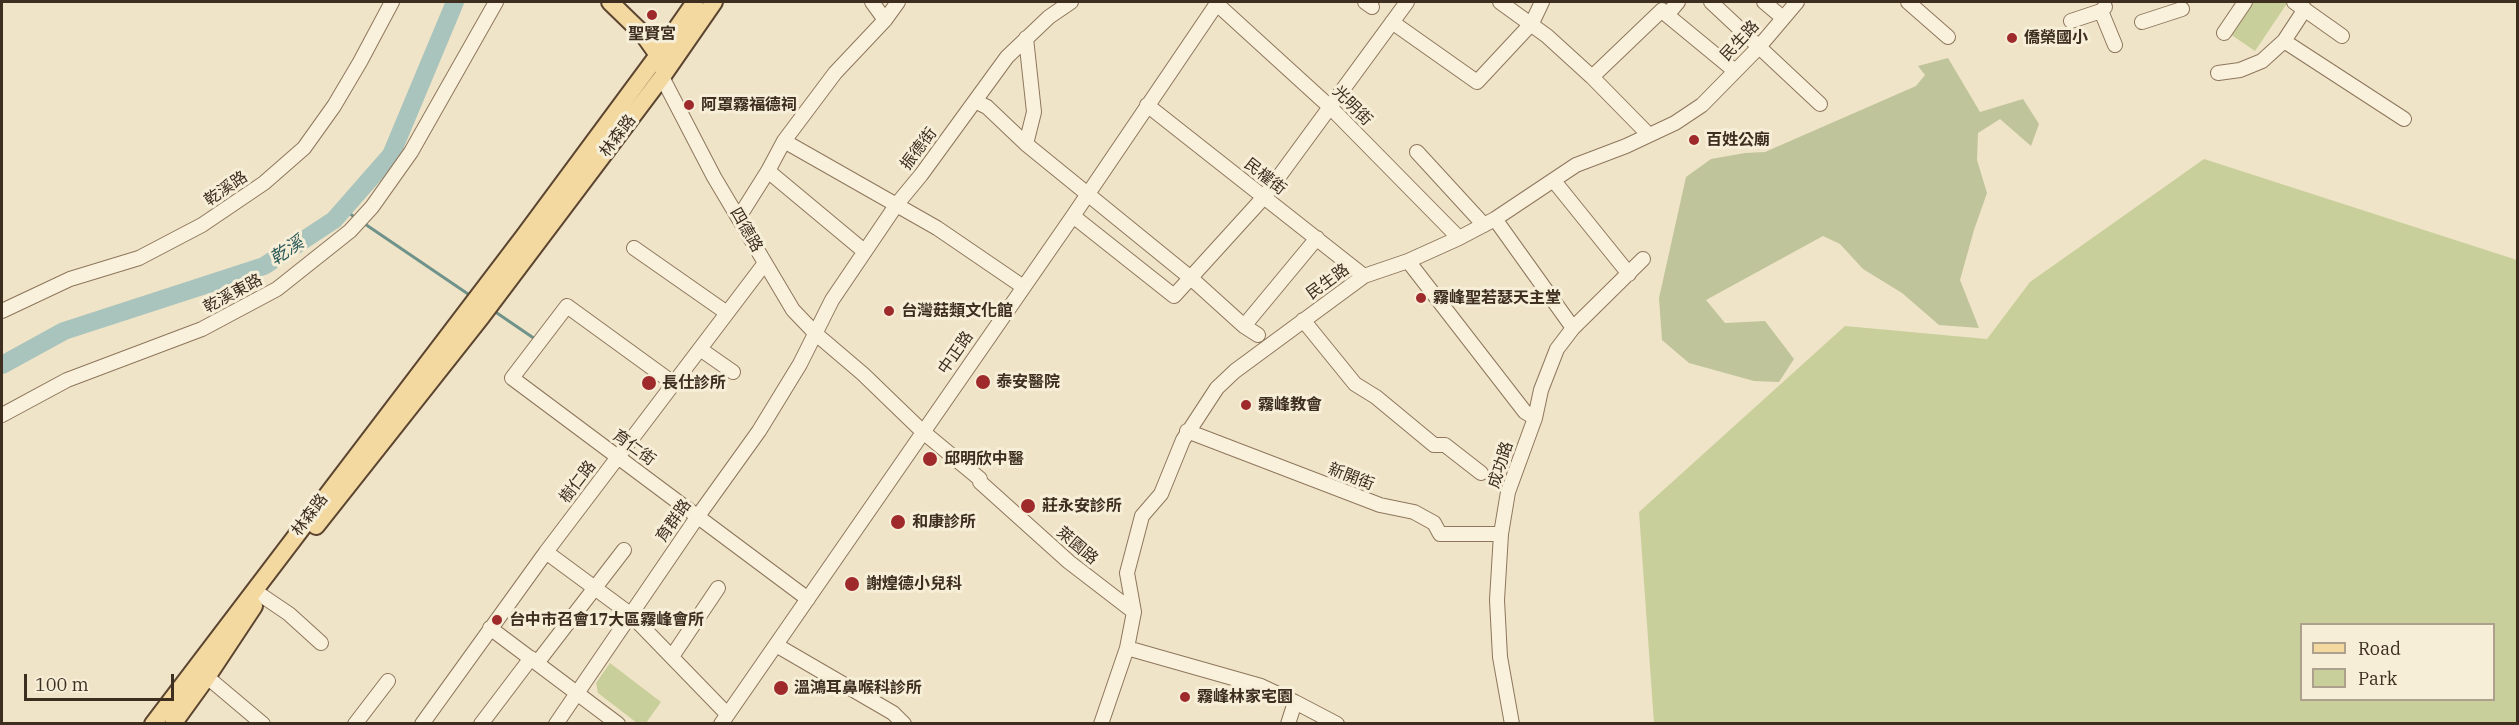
<!DOCTYPE html>
<meta charset="utf-8">
<style>
body{margin:0}
#map{position:relative;width:2519px;height:725px;overflow:hidden;background:#f0e4c8;font-family:"IBM Plex Serif",serif}
canvas{display:block}
.frame{position:absolute;inset:0;border:3px solid #3d2e20;pointer-events:none}
.legend{position:absolute;left:2300px;top:623px;width:195px;height:78px;box-sizing:border-box;background:#f7eed8;border:2px solid #ada18e;margin:0;padding:8px 10px;list-style:none;font-size:18px;color:#3d2e20}
.legend li{display:flex;align-items:center;gap:12px;height:30px}
.legend b{width:30px;border:2px solid #ada18e}
.scale{position:absolute;left:24px;top:674px;width:150px;height:27px;box-sizing:border-box;border:3px solid #3d2e20;border-top:0;padding-left:8px;font-size:18px;line-height:21px;white-space:nowrap;color:#3d2e20;-webkit-text-stroke:4px #f7eed8;paint-order:stroke}
</style>
<div id="map">
<canvas width="2519" height="725"></canvas>
<div class="frame"></div>
<ul class="legend">
<li><b style="height:8px;background:#f3d9a0"></b>Road</li>
<li><b style="height:16px;background:#c9cf9b"></b>Park</li>
</ul>
<div class="scale">100 m</div>
</div>
<script>
const ctx = document.querySelector('canvas').getContext('2d');
ctx.lineJoin = 'round';
function fillPath(path, color) { ctx.fillStyle = color; ctx.fill(path, 'evenodd'); }
const shape = rows => new Path2D(rows.map(r => 'M' + r).join(''));
function stroke(path, color, width, dash) { ctx.strokeStyle = color; ctx.lineWidth = width; ctx.lineCap = dash ? 'butt' : 'round'; ctx.setLineDash(dash || []); ctx.stroke(path); }
function drawText(font, color, halo, rows, align = 'center') {
  ctx.font = font + ' "IBM Plex Serif","Noto Sans TC",serif'; ctx.lineWidth = 6; ctx.setLineDash([]); ctx.textBaseline = 'middle'; ctx.strokeStyle = halo; ctx.fillStyle = color; for (const [text, x, y, turn = 0] of rows) {
    ctx.save(); ctx.translate(x, y); ctx.rotate((+turn || 0) * Math.PI / 180); ctx.textAlign = isNaN(turn) ? turn : align; if (halo) ctx.strokeText(text, 0, 0); ctx.fillText(text, 0, 0); ctx.restore();
  }
}
fillPath(shape([
 [2252,2,2288,2,2255,51,2230,34],
 [2204,159,2517,260,2517,723,1654,723,1639,512,1845,326,1987,339,2030,282],
 [2302,624,2494,624,2494,700,2302,700],
 [610,663,661,702,646,723,637,723,598,693,596,683]
]), '#c9cf9b');
fillPath(shape([
 [1948,58,1980,112,2023,99,2039,124,2031,146,2000,119,1978,133,1977,160,1987,193,1974,230,1960,280,1979,328,1939,325,1902,293,1863,269,1840,244,1823,236,1706,300,1725,323,1765,321,1794,359,1779,382,1754,381,1689,363,1662,340,1659,298,1686,177,1711,159,1745,153,1765,152,1916,86,1925,75,1918,66]
]), '#bfc49a');
stroke(shape([
 [343,209,356,218],
 [362,222,471,296],
 [494,311,535,339]
]), '#6f938a', 3);
stroke(shape([
 [2,365,64,331,264,266,334,220,391,155,455,2]
]), '#a9c4bc', 18);
const minor = shape([
 [872,2,885,20],
 [1365,2,1372,7],
 [1500,2,1547,36,1592,77,1649,135],
 [1711,2,1820,104],
 [1764,2,1783,18],
 [1908,2,1948,37],
 [2294,2,2342,36],
 [1217,4,1330,107,1459,238],
 [2101,11,2115,45],
 [1667,15,1735,71],
 [2071,21,2101,11,2105,7],
 [1392,22,1477,82,1532,23,1542,2],
 [2142,22,2182,9],
 [2224,33,2245,2],
 [2284,41,2404,119],
 [2218,73,2240,70,2262,61,2284,41,2305,9],
 [662,77,714,177,793,310,816,334,863,374,922,431,980,479,980,482,1069,562,1134,612],
 [1592,77,1662,10,1667,15,1678,2],
 [977,102,987,107,1026,144,1192,279,1244,326,1258,335],
 [1147,105,1364,276],
 [784,141,937,228,1022,286],
 [1026,144,1034,112,1026,38],
 [1417,152,1484,225],
 [768,171,864,251],
 [1554,181,1629,274],
 [1073,216,1174,296,1264,197,1407,2],
 [739,217,768,171,784,141,835,73,885,20,898,2],
 [1495,219,1573,328],
 [634,248,727,313],
 [1408,261,1525,412,1535,418],
 [2,311,70,279,139,258,202,225,264,183,304,148,334,106,360,62,392,2],
 [1303,320,1355,384,1376,397,1434,445,1445,445,1481,473],
 [1244,326,1317,238],
 [700,349,733,372],
 [673,383,567,306,512,378,808,599],
 [2,415,67,380,202,329,277,289,350,231,372,207,411,152,496,2],
 [1187,431,1380,505,1414,512,1434,523,1440,534,1501,534],
 [546,552,630,614,727,714],
 [261,595,289,614,321,643],
 [490,628,618,724],
 [776,645,893,713,904,724],
 [1127,648,1261,686,1295,702,1288,724],
 [673,655,718,588],
 [537,663,624,550],
 [200,671,263,724],
 [1295,702,1337,724],
 [355,724,388,681],
 [422,724,546,552,765,263],
 [481,724,531,658],
 [556,724,698,516,759,431,800,364,832,300,897,204,921,175,1007,57,1049,17,1071,2],
 [721,724,1073,216,1218,2],
 [1101,724,1127,648,1134,612,1127,573,1142,516,1161,494,1183,440,1217,388,1235,371,1364,276,1408,261,1459,238,1495,219,1576,165,1626,146,1675,123,1702,105,1758,48,1797,2],
 [1512,724,1500,657,1497,600,1501,534,1508,492,1535,418,1541,390,1557,349,1573,328,1643,259]
]);
const major = shape([
 [610,2,643,34,658,55,660,65],
 [316,526,482,316,662,77,714,2],
 [153,724,524,236,658,55,695,2],
 [173,724,207,677,254,606]
]);
stroke(minor, '#8d765c', 16);
stroke(major, '#5b4430', 20);
stroke(minor, '#faf1dc', 14);
stroke(major, '#f3d9a0', 16);
for (const [x, y, r, color] of [
 [652,15,6,"#9e2a2b"],
 [2012,38,6,"#9e2a2b"],
 [689,105,6,"#9e2a2b"],
 [1694,140,6,"#9e2a2b"],
 [1421,298,6,"#9e2a2b"],
 [889,311,6,"#9e2a2b"],
 [983,382,8,"#9e2a2b"],
 [649,383,8,"#9e2a2b"],
 [1246,405,6,"#9e2a2b"],
 [930,459,8,"#9e2a2b"],
 [1028,506,8,"#9e2a2b"],
 [898,522,8,"#9e2a2b"],
 [852,584,8,"#9e2a2b"],
 [497,620,6,"#9e2a2b"],
 [781,688,8,"#9e2a2b"],
 [1185,697,6,"#9e2a2b"]
]) { const dot = new Path2D(); dot.arc(x, y, r, 0, 2 * Math.PI); ctx.fillStyle = color; ctx.fill(dot); stroke(dot, '#f7eed8', 2); }
drawText('bold 16px', '#3d2e20', '#f7eed8', [
 ["聖賢宮",652,34,"center"],
 ["僑榮國小",2024,38],
 ["阿罩霧福德祠",701,105],
 ["百姓公廟",1706,140],
 ["霧峰聖若瑟天主堂",1433,298],
 ["台灣菇類文化館",901,311],
 ["泰安醫院",996,382],
 ["長仕診所",662,383],
 ["霧峰教會",1258,405],
 ["邱明欣中醫",944,459],
 ["莊永安診所",1042,506],
 ["和康診所",912,522],
 ["謝煌德小兒科",866,584],
 ["台中市召會17大區霧峰會所",509,620],
 ["溫鴻耳鼻喉科診所",794,688],
 ["霧峰林家宅園",1197,697]
], 'left');
drawText('16px', '#3d2e20', '#f7eed8', [
 ["民生路",1740,41,-47],
 ["光明街",1352,106,45],
 ["林森路",618,136,-53],
 ["振德街",919,149,-53],
 ["民權街",1265,177,38],
 ["乾溪路",226,189,-34],
 ["四德路",746,230,60],
 ["民生路",1328,282,-36],
 ["乾溪東路",233,294,-28],
 ["中正路",956,353,-55],
 ["育仁街",634,448,36],
 ["成功路",1501,465,-72],
 ["新開街",1351,477,21],
 ["樹仁路",578,482,-53],
 ["林森路",310,515,-53],
 ["育群路",674,521,-55],
 ["萊園路",1077,546,40]
]);
drawText('italic 18px', '#2f5d5a', '#f7eed8', [
 ["乾溪",287,251,-33]
]);
</script>
